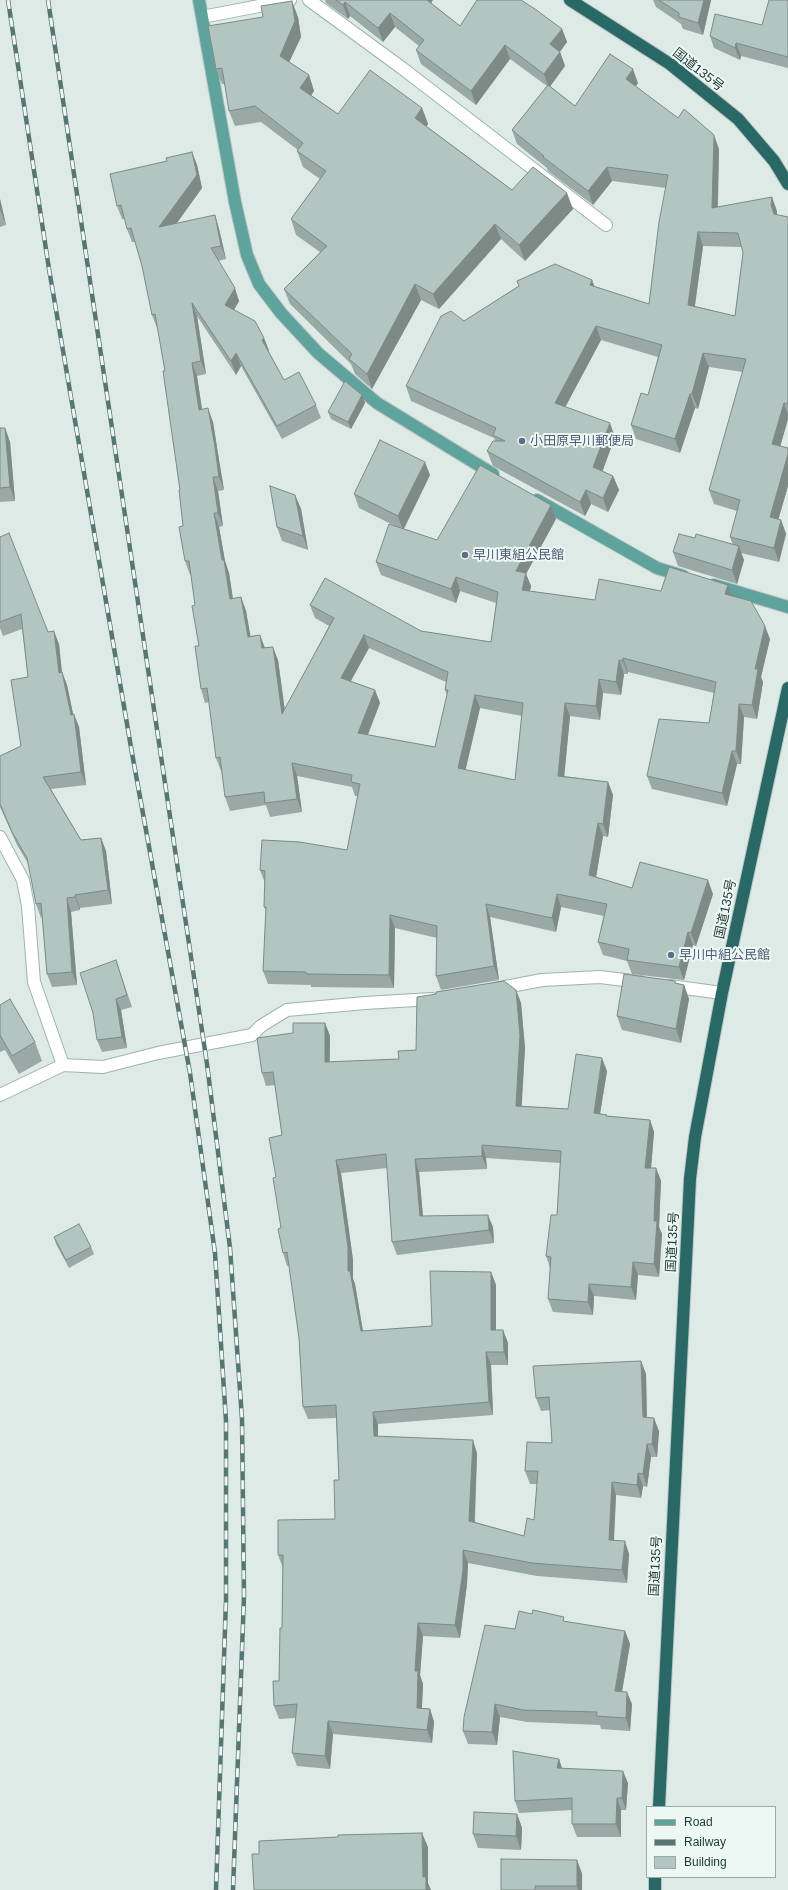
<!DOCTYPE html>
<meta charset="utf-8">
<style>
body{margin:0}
#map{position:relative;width:788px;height:1890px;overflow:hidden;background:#ddeae6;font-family:Arial,sans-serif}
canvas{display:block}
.legend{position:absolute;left:646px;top:1806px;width:130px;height:72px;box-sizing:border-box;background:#edf7f3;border:1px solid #9aaba8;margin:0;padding:5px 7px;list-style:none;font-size:12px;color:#1e3a37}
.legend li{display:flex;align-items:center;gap:8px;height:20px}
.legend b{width:20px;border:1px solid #9aaba8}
</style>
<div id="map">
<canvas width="788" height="1890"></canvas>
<ul class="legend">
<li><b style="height:5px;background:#5ea39c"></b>Road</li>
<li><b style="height:5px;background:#577673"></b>Railway</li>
<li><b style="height:11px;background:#b2c5c0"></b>Building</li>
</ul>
</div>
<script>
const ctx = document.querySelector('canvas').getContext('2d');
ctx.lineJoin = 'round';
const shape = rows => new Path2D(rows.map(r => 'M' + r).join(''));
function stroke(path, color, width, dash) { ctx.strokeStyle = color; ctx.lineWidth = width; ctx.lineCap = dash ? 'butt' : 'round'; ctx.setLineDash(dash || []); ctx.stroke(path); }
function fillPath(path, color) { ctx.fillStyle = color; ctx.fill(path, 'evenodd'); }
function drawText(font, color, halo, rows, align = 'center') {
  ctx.font = font + ' Arial,"Noto Sans JP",sans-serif'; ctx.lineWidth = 4; ctx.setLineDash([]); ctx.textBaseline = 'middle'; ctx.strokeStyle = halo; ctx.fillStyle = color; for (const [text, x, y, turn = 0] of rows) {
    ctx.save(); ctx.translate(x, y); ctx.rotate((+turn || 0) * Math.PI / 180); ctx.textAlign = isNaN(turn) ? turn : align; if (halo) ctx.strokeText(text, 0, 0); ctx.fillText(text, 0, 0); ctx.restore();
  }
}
const minor = shape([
 [309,0,402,68,606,225],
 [202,17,290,0],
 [0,837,23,880,28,906,34,982,63,1065],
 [670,986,722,993],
 [495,989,542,980,600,977,640,982],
 [0,1095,63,1065,103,1067,158,1053,252,1035,261,1026,287,1010,365,1003,432,999]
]);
const major = shape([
 [199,0,235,202,247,255,259,284,281,313,318,353,377,403,493,474],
 [537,500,657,568,683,576],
 [714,585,788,607]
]);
const highway = shape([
 [570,0,670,64,738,119,774,161,788,184],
 [659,1807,690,1179,695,1137,722,993,788,688],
 [655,1890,655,1877]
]);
stroke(minor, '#a0b2ae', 14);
stroke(major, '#bcc4c3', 14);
stroke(highway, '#bcc4c3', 14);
stroke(minor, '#fff', 12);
stroke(major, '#5ea39c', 12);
stroke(highway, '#286865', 12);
const rail = shape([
 [8,0,49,269,132,753,190,1073,215,1253,226,1421,226,1600,216,1890],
 [48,0,207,1064,230,1248,242,1419,244,1596,233,1890]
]);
stroke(rail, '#577673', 4.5);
stroke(rail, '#edf7f3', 3, [9]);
fillPath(shape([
 [325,0,433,0,431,3,460,26,562,29,567,42,560,52,565,66,550,86,575,106,638,83,635,87,719,149,718,207,777,211,777,215,788,217,788,419,780,446,788,486,778,520,781,520,786,534,779,562,741,553,744,560,737,584,678,566,673,552,695,538,733,545,730,537,737,511,714,504,709,490,743,372,709,367,698,409,695,408,680,453,636,439,631,425,648,395,658,357,601,340,565,407,615,437,602,471,613,476,619,490,608,512,591,504,585,516,493,466,487,451,495,441,494,438,411,401,406,386,464,321,519,286,517,281,592,280,595,287,649,304,666,188,612,181,593,205,548,171,547,168,517,144,512,130,547,86,510,59,476,105,421,64,416,50,419,46,395,27,383,42,350,16,348,19,326,3],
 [703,246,742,247,743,253,735,316,695,306],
 [653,0,711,0,703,35,683,29,681,24,656,7],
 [788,0,788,68,741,56,740,60,714,48,710,36,762,25],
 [298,17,301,37,289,62,309,75,314,91,311,95,338,114,422,108,428,124,426,126,512,190,573,209,525,261,501,239,439,309,421,300,372,389,355,374,351,364,290,304,284,289,320,252,296,235,291,219,320,179,303,167,297,151,298,150,261,122,235,126,229,111,225,84,222,84,216,69],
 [192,152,197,165,202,188,176,224,215,215,219,229,226,259,218,261,239,301,234,310,264,338,269,351,269,352,284,380,316,405,321,418,282,439,241,366,236,375,197,316,206,374,197,376,202,409,213,422,219,460,224,490,218,491,223,526,219,527,225,561,229,573,233,599,241,597,246,611,250,636,260,635,264,648,278,660,285,710,329,626,315,618,310,605,421,631,491,642,496,603,460,591,456,603,381,575,376,562,395,526,359,508,354,494,430,475,404,529,437,540,556,519,526,574,531,586,530,591,595,600,661,591,728,585,732,596,770,639,761,677,763,682,757,719,744,717,741,764,737,764,727,806,652,789,647,776,709,723,714,693,628,672,628,674,624,674,621,695,603,693,600,720,570,716,564,776,608,782,613,795,608,837,603,836,596,877,632,888,713,894,696,946,693,945,684,980,632,974,627,961,603,955,598,942,604,916,561,907,556,932,490,917,499,980,441,990,436,976,437,938,395,928,394,988,311,987,311,985,268,984,263,971,266,911,264,907,265,883,260,870,347,850,358,796,355,796,352,787,297,776,302,812,270,817,266,805,230,811,225,797,222,771,221,771,216,758,209,702,205,703,201,689,199,646,195,605,191,575,190,575,185,561,183,526,180,490,165,371,158,328,157,328,152,315,142,266,135,242,132,242,127,229,125,219,122,219,117,206,167,161],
 [369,648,446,682,445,690,447,695,435,747,368,735,380,703,375,690,351,681],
 [480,708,522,716,515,780,465,770],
 [0,199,6,225,0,227],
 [362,395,365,403,351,429,331,419,328,412],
 [0,428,5,428,10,442,15,501,0,502],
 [295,495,301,509,308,550,282,541,277,527],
 [0,537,48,632,59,644,62,672,67,685,73,714,79,727,86,785,51,789,81,840,101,838,106,851,112,904,80,908,80,910,71,912,77,985,52,987,47,974,42,917,41,918,36,904,29,865,17,845,0,807,0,756,21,746,28,677,22,629,3,636,0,628],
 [116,960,132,1007,121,1010,127,1048,102,1052,97,1040],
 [675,981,676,984,684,985,689,999,681,1043,622,1030,617,1016],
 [516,990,521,1003,525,1048,521,1106,568,1109,607,1071,600,1114,607,1115,607,1116,650,1120,654,1132,651,1168,656,1168,661,1181,659,1227,662,1234,659,1277,638,1275,636,1300,594,1296,593,1315,553,1312,548,1299,550,1268,546,1256,557,1215,560,1163,486,1158,487,1169,419,1172,423,1216,493,1227,494,1243,397,1255,392,1242,387,1168,341,1173,353,1260,353,1279,355,1284,363,1331,432,1326,491,1272,496,1285,496,1330,503,1330,508,1343,508,1365,491,1365,493,1415,378,1424,378,1436,477,1453,475,1522,524,1536,534,1520,537,1484,530,1484,525,1471,552,1443,550,1410,541,1411,536,1398,641,1361,646,1374,647,1418,659,1431,657,1457,651,1457,647,1487,643,1486,641,1498,616,1495,614,1541,629,1554,627,1583,537,1576,468,1563,467,1584,460,1638,423,1636,420,1675,423,1684,422,1708,430,1709,434,1722,432,1743,333,1734,330,1769,297,1766,292,1753,296,1718,279,1719,274,1706,279,1681,282,1628,283,1568,278,1555,335,1519,339,1480,336,1418,308,1419,303,1407,299,1338,289,1266,287,1266,283,1253,281,1228,276,1177,282,1135,275,1085,266,1086,262,1073,293,1033,325,1023,330,1036,330,1062,399,1059,416,1050],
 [0,1005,35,1042,42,1061,19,1074,5,1050,0,1052],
 [54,1237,91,1247,94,1254,69,1268,56,1244],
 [566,1622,625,1631,630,1644,622,1691,632,1704,630,1731,601,1729,600,1725,527,1722,500,1717,497,1745,468,1744,463,1731,515,1629],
 [559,1759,562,1768,628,1783,626,1810,621,1810,621,1837,577,1837,572,1824,572,1810,519,1813,515,1801],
 [517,1814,522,1828,521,1850,478,1848,473,1834],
 [577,1860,582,1874,582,1890,501,1890]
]), '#99a9a5');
fillPath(shape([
 [423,0,433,0,426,10],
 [704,0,711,0,703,35,698,23],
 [292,1,298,17,301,37,285,71,280,56],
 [345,2,350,16,348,19,343,5],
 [390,13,395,27,383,42,378,28],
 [562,29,567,42,555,58,550,44],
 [736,43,741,56,740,60,735,48],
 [505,45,510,59,476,105,471,91],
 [560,52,565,66,549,88,544,74],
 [633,69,638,83,631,93,626,79],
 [309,75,314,91,306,103,300,88],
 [422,108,428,124,421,133,415,118],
 [714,135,719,149,717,222,712,208],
 [192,152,197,165,202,188,164,241,159,227],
 [607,167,612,181,593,205,588,191],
 [567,193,573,209,525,261,519,245],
 [772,197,777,211,776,219,774,214,771,205],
 [0,199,6,225,0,209],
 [215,215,219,229,226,259,221,246],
 [495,224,501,239,439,309,433,294],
 [698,232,703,246,693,319,688,305],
 [592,280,597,294,590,285],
 [415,284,421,300,372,389,367,374],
 [235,288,239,301,229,318,225,305],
 [192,303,197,316,206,374,201,361],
 [596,326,601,340,560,417,555,403],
 [264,338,269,351,267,353,262,340],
 [236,353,241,366,236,375,231,361],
 [703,353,709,367,698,409,692,394],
 [192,363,197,376,204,423,199,410],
 [690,394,695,408,680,453,675,439],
 [362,395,365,403,351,429,348,422],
 [784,403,788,415,788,419,777,458,772,444],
 [208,408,213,422,219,460,224,490,219,477],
 [610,423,615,437,599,481,593,467],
 [5,428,10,442,15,501,10,487],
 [788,454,788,486,775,531,770,517],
 [425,462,430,475,403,530,398,516],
 [613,476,619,490,608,512,603,498],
 [213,477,218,491,223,526,218,513],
 [586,490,591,504,585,516,580,502],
 [295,495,301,509,308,550,303,536],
 [551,505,556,519,526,574,531,586,527,603,516,571],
 [214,513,219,527,225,561,229,573,235,613,230,599,222,560],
 [781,520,786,534,779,562,774,548],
 [739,546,744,560,737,584,732,570],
 [456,577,460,591,456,603,451,589],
 [728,585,733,598,725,594],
 [241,597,246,611,253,650,248,637],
 [765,626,770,639,761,677,763,682,757,719,752,705,755,669],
 [54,631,59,644,63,686,59,673],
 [260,635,265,648,262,648],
 [364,635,369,648,345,691,341,678],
 [273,647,278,660,287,728,282,714],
 [623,658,628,672,628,674,623,661],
 [619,660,624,674,621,695,616,682],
 [62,672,67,685,76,728,71,715],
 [599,679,603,693,600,720,596,706],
 [375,690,380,703,363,746,358,733],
 [475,695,480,708,463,781,458,768],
 [565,703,570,716,563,789,558,776],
 [739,704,744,717,741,764,736,751],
 [74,714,79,727,86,785,81,772],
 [732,751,737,764,727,806,722,793],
 [292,763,297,776,302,812,297,799],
 [608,782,613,795,608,837,603,824],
 [598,823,603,836,594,889,589,875],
 [101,838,106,851,112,904,108,890],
 [708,880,713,894,696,946,691,933],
 [557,894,561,907,556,932,552,918],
 [75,895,80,908,80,910,75,897],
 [67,898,71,912,77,985,72,972],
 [486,904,490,917,499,980,494,966],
 [390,915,395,928,394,988,389,975],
 [688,932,693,945,684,980,679,967],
 [684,985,689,999,681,1043,676,1029],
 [516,990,521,1003,525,1048,521,1119,516,1106],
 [116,999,121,1010,127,1048,122,1037],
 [325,1023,330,1036,329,1075,325,1062],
 [602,1058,607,1071,598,1126,594,1113],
 [650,1120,654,1132,650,1180,645,1168],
 [482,1145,486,1158,487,1169,482,1156],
 [415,1159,419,1172,424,1229,420,1216],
 [336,1160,341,1173,353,1260,353,1279,355,1284,365,1344,361,1331,348,1271],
 [656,1168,661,1181,659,1227,662,1234,659,1277,654,1264,654,1221],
 [488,1215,493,1227,494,1243,489,1230],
 [633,1262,638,1275,636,1300,631,1287],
 [491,1272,496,1285,496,1343,491,1330],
 [589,1284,594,1296,593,1315,588,1302],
 [503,1330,508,1343,508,1365,504,1352],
 [486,1352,491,1365,493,1415,489,1402],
 [641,1361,646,1374,647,1430,643,1417],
 [373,1412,378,1424,378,1449,374,1436],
 [654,1418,659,1431,657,1457,652,1444],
 [473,1440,477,1453,474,1534,469,1521],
 [647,1444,651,1457,647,1487,643,1474],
 [638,1473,643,1486,641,1498,637,1485],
 [612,1482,616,1495,613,1553,609,1540],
 [625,1541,629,1554,627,1583,622,1570],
 [463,1550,468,1563,467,1584,460,1638,455,1625],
 [418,1623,423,1636,420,1675,423,1684,421,1721,417,1708,415,1671],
 [625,1631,630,1644,620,1704,615,1691],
 [627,1692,632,1704,630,1731,626,1718],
 [495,1704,500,1717,497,1745,492,1732],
 [430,1709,434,1722,432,1743,427,1730],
 [328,1721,333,1734,330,1769,325,1756],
 [559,1759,563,1772,557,1768],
 [623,1771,628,1783,626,1810,622,1798],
 [617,1798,621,1810,621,1837,616,1824],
 [517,1814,522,1828,521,1850,516,1836],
 [422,1833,428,1847,428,1883,431,1890,426,1890,423,1877],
 [577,1860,582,1874,582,1890,578,1890,577,1886]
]), '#7d8a86');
const building = shape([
 [336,0,427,0,460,26,477,0,521,0,535,9,562,29,550,44,560,52,544,74,505,45,471,91,416,50,424,40,390,13,378,28,345,2,343,5,336,0],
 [659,0,704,0,698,23,679,17,679,13,659,0],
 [769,0,788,0,788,57,736,43,735,48,710,36,715,14,762,25,769,0],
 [292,1,295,21,280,56,309,75,300,88,338,114,370,70,422,108,415,118,512,190,533,167,567,193,519,245,495,224,433,294,415,284,367,374,349,359,352,354,284,289,327,246,291,219,326,171,297,151,303,143,255,106,229,111,222,68,216,69,208,26,263,17,261,6,292,1],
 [610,54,633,69,626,79,678,118,684,109,714,135,712,208,772,197,771,205,774,214,788,217,788,400,787,404,784,403,772,444,788,448,788,454,770,517,781,520,774,548,730,537,740,500,709,490,746,359,703,353,692,394,690,394,675,439,631,425,641,393,648,395,662,345,596,326,555,403,610,423,593,467,613,476,603,498,586,490,580,502,487,451,493,441,505,441,493,435,496,428,406,386,441,316,451,311,464,321,519,286,517,281,555,264,592,280,590,285,649,304,659,222,668,175,607,167,588,191,543,157,544,156,512,130,548,85,575,106,610,54],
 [698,232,738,233,743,253,735,316,688,305,698,232],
 [192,152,197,175,159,227,215,215,221,246,211,248,235,288,225,305,255,321,264,338,262,340,284,380,299,372,316,405,277,426,236,353,231,361,192,303,201,361,192,363,199,410,208,408,215,447,219,477,213,477,218,513,214,513,222,560,224,560,230,599,241,597,248,637,260,635,262,648,273,647,282,714,334,618,310,605,325,578,421,631,491,642,498,592,456,577,451,589,376,562,389,524,437,540,480,465,551,505,516,571,526,573,522,590,595,600,599,579,661,591,669,567,728,585,725,594,751,601,765,626,755,669,758,669,752,705,739,704,736,751,732,751,722,793,647,776,659,719,709,723,716,682,623,658,623,661,619,660,616,682,599,679,596,706,565,703,558,776,608,782,603,824,598,823,589,875,632,888,640,862,708,880,691,933,688,932,679,967,627,960,629,949,598,942,607,904,557,894,552,918,486,904,494,966,436,976,437,926,390,915,389,975,307,974,306,972,263,971,266,907,264,907,265,871,260,870,262,840,300,842,347,850,360,784,351,782,352,775,292,763,297,799,265,803,264,792,225,797,220,757,216,758,207,688,201,689,195,646,199,646,192,606,195,605,189,561,185,561,179,527,183,526,179,490,180,490,163,371,165,371,155,314,152,315,142,266,131,228,127,229,121,205,117,206,110,174,167,161,166,158,192,152],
 [364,635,448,672,445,690,448,690,435,747,358,733,375,690,341,678,364,635],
 [475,695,523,703,515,780,458,768,475,695],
 [345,381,362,395,348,422,328,412,345,381],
 [0,428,5,428,10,487,0,488,0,428],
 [380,440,425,462,398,516,354,494,380,440],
 [270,486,295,495,303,536,277,527,270,486],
 [9,533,48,632,54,631,59,673,62,672,71,715,74,714,81,772,43,777,81,840,101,838,108,890,75,895,75,897,67,898,72,972,47,974,41,903,36,904,27,858,12,832,0,804,0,756,21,746,11,680,28,677,21,614,0,622,0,537,9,533],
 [679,534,695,538,696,534,739,546,732,570,673,552,679,534],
 [116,960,127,995,116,999,122,1037,97,1040,93,1013,80,973,116,960],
 [624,974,675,981,675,983,684,985,676,1029,617,1016,624,974],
 [504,981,516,990,520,1035,516,1106,568,1109,576,1054,602,1058,594,1113,607,1115,606,1116,650,1120,645,1168,656,1168,654,1221,657,1221,654,1264,633,1262,631,1287,589,1284,588,1302,548,1299,551,1257,546,1256,551,1215,557,1215,561,1151,482,1145,482,1156,415,1159,420,1216,488,1215,489,1230,392,1242,386,1154,336,1160,348,1247,348,1271,350,1271,361,1331,432,1326,430,1271,491,1272,491,1330,503,1330,504,1352,486,1352,489,1402,373,1412,374,1436,473,1440,469,1521,524,1536,527,1518,534,1520,538,1471,525,1471,527,1442,552,1443,549,1397,536,1398,533,1366,641,1361,643,1417,654,1418,652,1444,647,1444,643,1474,638,1473,637,1485,612,1482,609,1540,625,1541,622,1570,532,1563,463,1550,463,1571,455,1625,418,1623,415,1671,418,1671,417,1708,430,1709,427,1730,328,1721,325,1756,292,1753,297,1704,274,1706,273,1681,279,1681,280,1628,282,1628,283,1555,278,1555,278,1520,335,1519,334,1480,339,1480,336,1405,303,1407,299,1338,287,1252,283,1253,278,1229,281,1228,273,1178,276,1177,269,1138,282,1135,273,1072,262,1073,257,1038,293,1033,293,1023,325,1023,325,1062,399,1059,398,1051,416,1050,417,997,436,994,436,992,504,981],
 [10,999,35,1042,12,1056,0,1035,0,1005,10,999],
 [79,1224,91,1247,66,1260,54,1237,79,1224],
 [533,1610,564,1617,563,1621,625,1631,615,1691,627,1692,626,1718,596,1716,597,1712,523,1710,495,1704,492,1732,463,1731,464,1717,485,1625,515,1629,519,1611,532,1614,533,1610],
 [513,1751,559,1759,557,1768,623,1771,622,1798,617,1798,616,1824,572,1824,572,1798,515,1801,513,1751],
 [474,1812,517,1814,516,1836,473,1834,474,1812],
 [422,1833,423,1877,426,1877,426,1890,254,1890,252,1854,259,1854,259,1841,338,1837,338,1835,422,1833],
 [501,1859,577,1860,577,1886,535,1886,535,1890,501,1890,501,1859]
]);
fillPath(building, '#b2c5c0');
stroke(building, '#7d8a86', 1);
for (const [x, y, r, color] of [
 [522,441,4,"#5c6f8a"],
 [465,555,4,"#5c6f8a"],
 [671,955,4,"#5c6f8a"]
]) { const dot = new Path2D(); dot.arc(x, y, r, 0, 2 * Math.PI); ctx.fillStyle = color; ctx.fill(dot); stroke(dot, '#edf7f3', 1.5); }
drawText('13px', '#1e3a37', '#edf7f3', [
 ["国道135号",698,70,38],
 ["国道135号",726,909,-78],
 ["国道135号",673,1242,-87],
 ["国道135号",656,1566,-87]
]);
drawText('13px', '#4e5e75', '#edf7f3', [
 ["小田原早川郵便局",530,441],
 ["早川東組公民館",473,555],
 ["早川中組公民館",679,955]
], 'left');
</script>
